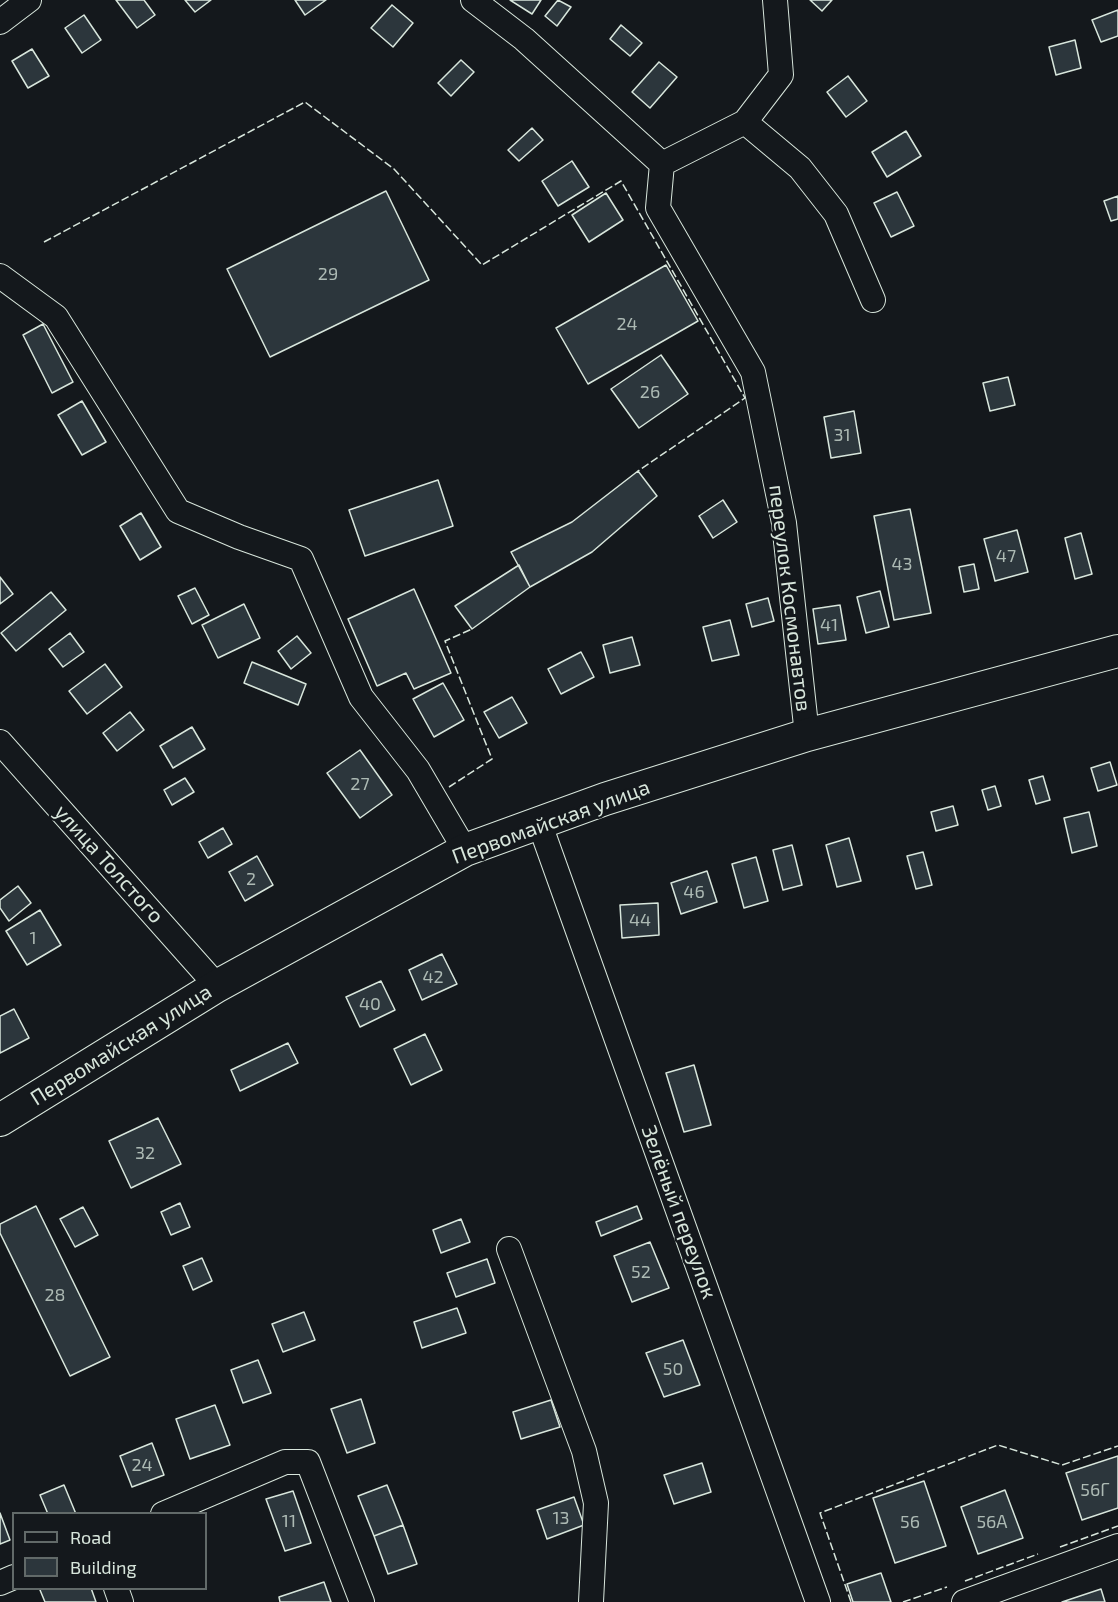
<!DOCTYPE html>
<meta charset="utf-8">
<style>
body{margin:0}
#map{position:relative;width:1118px;height:1602px;overflow:hidden;background:#14181c;font-family:"Exo 2",sans-serif}
canvas{display:block}
.legend{position:absolute;left:12px;top:1512px;width:195px;height:78px;box-sizing:border-box;background:#14181c;border:2px solid #626a69;margin:0;padding:8px 10px;list-style:none;font-size:18px;color:#d8e6dc}
.legend li{display:flex;align-items:center;gap:12px;height:30px}
.legend b{width:30px;border:2px solid #626a69}
</style>
<div id="map">
<canvas width="1118" height="1602"></canvas>
<ul class="legend">
<li><b style="height:8px;background:#14181c"></b>Road</li>
<li><b style="height:16px;background:#2c363c"></b>Building</li>
</ul>
</div>
<script>
const ctx = document.querySelector('canvas').getContext('2d');
ctx.lineJoin = 'round';
function fillPath(path, color) { ctx.fillStyle = color; ctx.fill(path, 'evenodd'); }
const shape = rows => new Path2D(rows.map(r => 'M' + r).join(''));
function stroke(path, color, width, dash) { ctx.strokeStyle = color; ctx.lineWidth = width; ctx.lineCap = dash ? 'butt' : 'round'; ctx.setLineDash(dash || []); ctx.stroke(path); }
function drawText(font, color, halo, rows, align = 'center') {
  ctx.font = font + ' "Exo 2",sans-serif'; ctx.lineWidth = 4.5; ctx.setLineDash([]); ctx.textBaseline = 'middle'; ctx.strokeStyle = halo; ctx.fillStyle = color; for (const [text, x, y, turn = 0] of rows) {
    ctx.save(); ctx.translate(x, y); ctx.rotate((+turn || 0) * Math.PI / 180); ctx.textAlign = isNaN(turn) ? turn : align; if (halo) ctx.strokeText(text, 0, 0); ctx.fillText(text, 0, 0); ctx.restore();
  }
}
const building = shape([
 [116,0,144,0,155,15,137,28,116,0],
 [185,0,211,0,195,12,185,0],
 [295,0,326,0,305,15,295,0],
 [510,0,541,0,532,14,510,0],
 [558,0,571,7,557,26,545,16,558,0],
 [810,0,832,0,822,11,810,0],
 [392,5,413,23,393,47,371,28,392,5],
 [1118,10,1118,36,1101,42,1092,20,1118,10],
 [84,15,101,40,82,53,65,28,84,15],
 [621,25,642,43,630,56,610,39,621,25],
 [1075,40,1081,68,1056,75,1049,47,1075,40],
 [32,49,49,76,28,88,12,61,32,49],
 [461,60,474,72,451,96,438,83,461,60],
 [659,62,677,77,650,108,632,92,659,62],
 [848,76,867,101,846,117,827,92,848,76],
 [532,128,543,140,519,161,508,150,532,128],
 [906,131,921,156,887,177,872,152,906,131],
 [572,161,589,187,558,206,542,181,572,161],
 [386,191,429,280,270,357,227,269,386,191],
 [897,192,914,226,891,237,874,203,897,192],
 [606,193,623,220,589,242,572,215,606,193],
 [1118,196,1118,219,1111,221,1104,201,1118,196],
 [666,265,698,321,588,384,556,328,666,265],
 [43,324,73,382,52,393,23,335,43,324],
 [661,355,688,394,639,428,611,389,661,355],
 [1008,377,1015,405,990,411,983,383,1008,377],
 [82,401,106,442,82,455,58,415,82,401],
 [854,411,861,453,831,458,824,417,854,411],
 [638,471,657,496,592,552,530,587,511,552,572,522,638,471],
 [438,480,453,526,365,556,349,510,438,480],
 [723,500,737,522,713,538,699,516,723,500],
 [910,509,931,613,894,620,874,516,910,509],
 [141,513,161,547,140,560,120,526,141,513],
 [1017,530,1028,572,995,581,984,539,1017,530],
 [1081,533,1092,574,1075,579,1065,538,1081,533],
 [974,564,979,589,964,592,959,567,974,564],
 [519,565,530,587,472,629,455,606,519,565],
 [0,577,13,594,0,604,0,577],
 [195,588,209,615,192,624,178,596,195,588],
 [414,589,451,673,414,689,406,673,377,686,348,619,414,589],
 [880,591,889,627,866,633,857,597,880,591],
 [51,592,66,610,16,651,1,633,51,592],
 [768,598,774,621,752,627,746,604,768,598],
 [244,604,260,638,218,658,202,625,244,604],
 [840,605,846,640,818,644,813,609,840,605],
 [730,620,739,655,712,661,703,627,730,620],
 [70,633,84,652,63,667,49,649,70,633],
 [297,636,311,653,291,669,278,651,297,636],
 [632,637,640,665,610,673,603,645,632,637],
 [581,652,594,677,561,694,548,669,581,652],
 [252,662,306,684,298,705,244,683,252,662],
 [105,664,122,687,87,714,69,691,105,664],
 [443,683,464,720,434,737,413,699,443,683],
 [512,697,527,723,499,738,484,712,512,697],
 [130,712,144,730,117,751,103,733,130,712],
 [192,727,205,749,173,768,160,746,192,727],
 [360,750,392,795,360,818,327,773,360,750],
 [1110,762,1117,785,1098,791,1091,768,1110,762],
 [1043,776,1050,800,1036,804,1029,780,1043,776],
 [185,778,194,792,172,805,164,790,185,778],
 [995,786,1001,806,988,810,982,790,995,786],
 [953,806,958,825,936,831,931,812,953,806],
 [1089,812,1097,846,1072,853,1064,818,1089,812],
 [223,828,232,844,208,858,199,842,223,828],
 [849,838,861,881,837,887,826,845,849,838],
 [792,845,802,885,783,890,773,850,792,845],
 [923,852,932,885,916,889,907,856,923,852],
 [257,856,273,885,245,901,229,872,257,856],
 [756,857,768,901,744,908,732,864,756,857],
 [707,871,717,902,681,914,671,883,707,871],
 [18,886,31,903,9,921,0,908,0,900,18,886],
 [658,903,659,935,622,938,620,905,658,903],
 [40,910,61,945,27,965,6,931,40,910],
 [442,954,457,984,422,1000,409,970,442,954],
 [381,981,395,1010,360,1027,346,997,381,981],
 [14,1009,29,1038,0,1053,0,1016,14,1009],
 [425,1034,442,1070,411,1085,394,1049,425,1034],
 [288,1043,298,1063,240,1091,231,1070,288,1043],
 [694,1065,711,1125,684,1132,666,1073,694,1065],
 [158,1118,181,1164,131,1188,109,1141,158,1118],
 [180,1203,190,1227,171,1235,161,1212,180,1203],
 [36,1206,110,1357,70,1376,0,1233,0,1224,36,1206],
 [637,1206,642,1219,601,1236,596,1222,637,1206],
 [83,1207,98,1235,75,1247,60,1219,83,1207],
 [461,1219,470,1242,441,1253,433,1230,461,1219],
 [650,1242,669,1288,632,1302,614,1256,650,1242],
 [202,1258,212,1281,193,1290,183,1266,202,1258],
 [487,1259,495,1283,456,1297,447,1273,487,1259],
 [457,1308,466,1333,422,1348,414,1322,457,1308],
 [304,1312,315,1340,283,1352,272,1324,304,1312],
 [683,1340,700,1385,664,1397,646,1353,683,1340],
 [258,1360,271,1393,243,1403,231,1370,258,1360],
 [361,1399,375,1443,347,1453,331,1409,361,1399],
 [551,1400,560,1427,521,1439,513,1412,551,1400],
 [215,1405,230,1445,190,1459,176,1419,215,1405],
 [152,1443,164,1475,132,1487,120,1456,152,1443],
 [1118,1456,1118,1508,1082,1520,1066,1473,1118,1456],
 [702,1463,711,1492,674,1504,664,1475,702,1463],
 [924,1481,946,1546,895,1563,873,1498,924,1481],
 [64,1485,76,1514,48,1514,40,1495,64,1485],
 [387,1485,403,1525,374,1536,358,1496,387,1485],
 [1005,1490,1023,1538,978,1554,961,1507,1005,1490],
 [293,1491,311,1543,285,1551,266,1499,293,1491],
 [574,1497,584,1525,547,1539,537,1510,574,1497],
 [0,1513,10,1540,0,1544,0,1513],
 [403,1525,417,1564,388,1574,374,1536,403,1525],
 [881,1573,891,1602,853,1602,847,1584,881,1573],
 [324,1582,331,1602,280,1602,279,1597,324,1582],
 [43,1588,91,1588,96,1602,45,1602,40,1590,43,1588],
 [1101,1589,1105,1602,1062,1602,1101,1589]
]);
fillPath(building, '#2c363c');
stroke(building, '#d8e6dc', 1.5);
const minor = shape([
 [473,0,524,39,662,164,658,208,753,372,784,523,807,735],
 [0,22,29,0],
 [745,122,800,168,836,214,873,300],
 [662,164,745,122,781,75,775,0],
 [0,276,56,317,178,511,239,537,301,559,361,697,418,770,465,850],
 [0,742,217,986],
 [539,822,818,1602],
 [509,1249,584,1451,596,1503,591,1602],
 [163,1514,285,1462,308,1462,362,1602],
 [0,1583,14,1577],
 [116,1588,121,1602],
 [964,1602,1118,1546]
]);
const major = shape([
 [0,1120,217,986,465,850,605,799,807,735,1118,651]
]);
stroke(minor, '#d8e6dc', 26);
stroke(major, '#d8e6dc', 34);
stroke(minor, '#14181c', 24);
stroke(major, '#14181c', 32);
stroke(shape([
 [44,242,305,102,394,169,482,265,621,181,745,398,638,471],
 [449,787,492,759,445,641,472,629],
 [1060,1547,1118,1526],
 [965,1581,1038,1554],
 [851,1602,820,1513,998,1445,1062,1465,1118,1446],
 [903,1602,947,1587]
]), '#d8e6dc', 1.5, [8, 3]);
drawText('18px', '#adbab4', null, [
 ["29",328,274],
 ["24",627,324],
 ["26",650,392],
 ["31",842,435],
 ["47",1006,556],
 ["43",902,564],
 ["41",829,625],
 ["27",360,784],
 ["2",251,879],
 ["46",694,892],
 ["44",640,920],
 ["1",33,938],
 ["42",433,977],
 ["40",370,1004],
 ["32",145,1153],
 ["52",641,1272],
 ["28",55,1295],
 ["50",673,1369],
 ["24",142,1465],
 ["56Г",1095,1490],
 ["13",561,1518],
 ["11",289,1521],
 ["56",910,1522],
 ["56А",992,1522]
]);
drawText('21px', '#d8e6dc', '#14181c', [
 ["переулок Космонавтов",790,598,83],
 ["Первомайская улица",551,822,-20],
 ["улица Толстого",109,864,48],
 ["Первомайская улица",121,1045,-32],
 ["Зелёный переулок",679,1212,70]
]);
</script>
